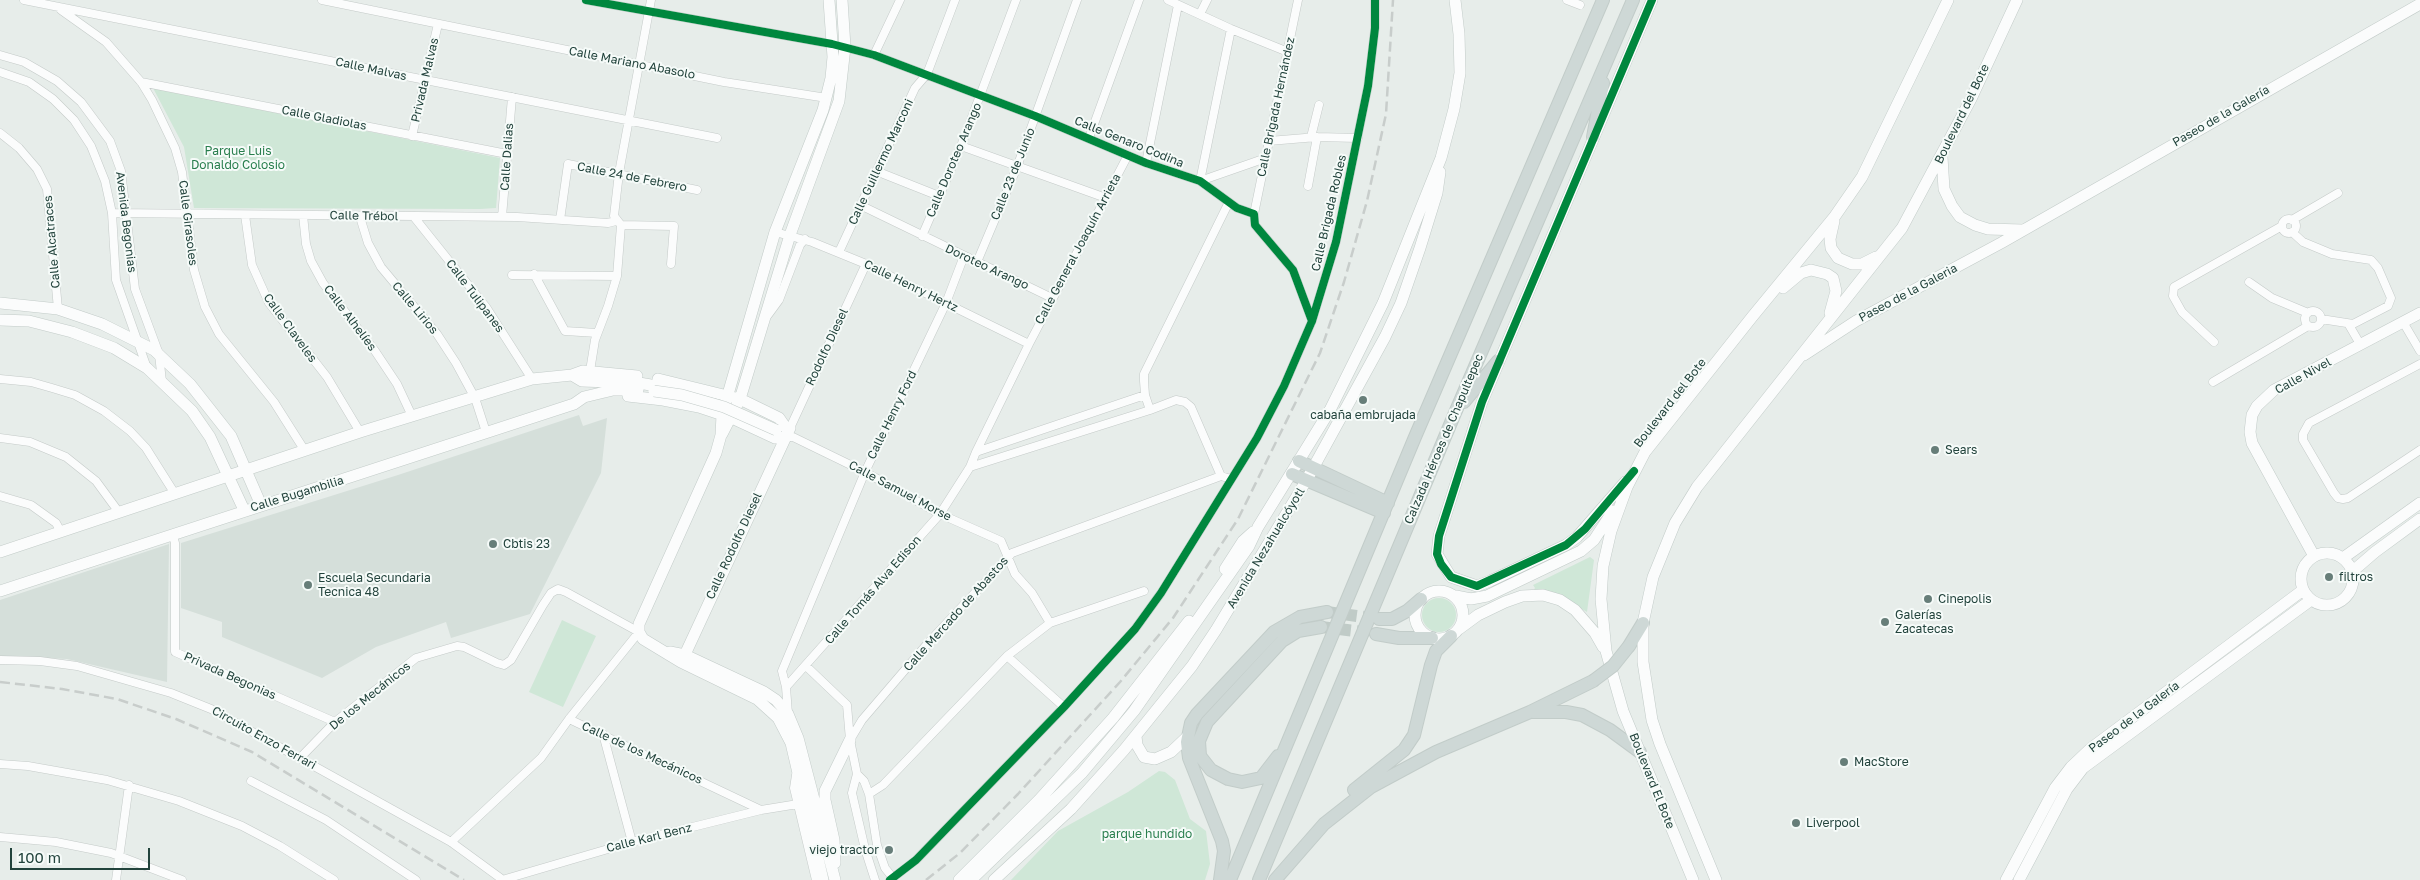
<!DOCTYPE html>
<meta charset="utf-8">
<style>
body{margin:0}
#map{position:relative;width:2420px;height:880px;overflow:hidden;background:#e7edea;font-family:"Golos Text",sans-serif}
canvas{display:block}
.scale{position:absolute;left:10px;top:848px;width:140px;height:22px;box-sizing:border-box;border:2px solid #22433c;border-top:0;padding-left:6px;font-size:15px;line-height:18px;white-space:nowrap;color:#22433c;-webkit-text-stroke:4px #f6fbf9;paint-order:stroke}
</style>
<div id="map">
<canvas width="2420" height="880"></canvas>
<div class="scale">100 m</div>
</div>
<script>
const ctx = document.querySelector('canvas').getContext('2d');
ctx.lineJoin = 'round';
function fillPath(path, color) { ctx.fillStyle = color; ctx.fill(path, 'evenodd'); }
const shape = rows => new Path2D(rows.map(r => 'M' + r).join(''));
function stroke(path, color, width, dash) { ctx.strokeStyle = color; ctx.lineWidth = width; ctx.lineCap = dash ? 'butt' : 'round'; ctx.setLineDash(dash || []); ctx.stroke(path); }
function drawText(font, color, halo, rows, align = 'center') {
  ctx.font = font + ' "Golos Text",sans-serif'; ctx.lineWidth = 4; ctx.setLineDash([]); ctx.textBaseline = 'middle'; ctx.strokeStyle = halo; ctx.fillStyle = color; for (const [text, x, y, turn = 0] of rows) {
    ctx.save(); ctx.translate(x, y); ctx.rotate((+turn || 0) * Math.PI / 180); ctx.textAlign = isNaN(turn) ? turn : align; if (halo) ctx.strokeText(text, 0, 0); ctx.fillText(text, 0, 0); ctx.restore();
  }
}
fillPath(shape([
 [579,415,583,426,607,418,601,473,530,614,451,638,446,622,376,647,322,678,222,637,222,622,181,608,181,543,398,475],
 [169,544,167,682,67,659,0,656,0,600]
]), '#d5dfda');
fillPath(shape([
 [153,88,500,158,496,208,480,209,194,208,184,147],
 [1590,557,1594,560,1587,612,1558,595,1533,591,1535,588,1533,585],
 '1422 615a17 17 0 1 1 34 0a17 17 0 1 1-34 0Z',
 [562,620,596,636,563,707,529,692],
 [1159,771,1165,772,1175,780,1190,819,1206,831,1210,864,1205,880,1011,880,1058,831,1128,792]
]), '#cfe7d7');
stroke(shape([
 [1327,612,1379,619],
 [1321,627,1373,633]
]), '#c0cbc7', 12, [12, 6]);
const street = shape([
 [24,0,717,138],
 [322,0,724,82,827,98],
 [586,0,832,44,874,55,1035,116,1146,163,1200,181,1237,208,1254,214,1255,225,1293,270,1312,321],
 [1168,0,1231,29,1288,52],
 [1567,0,1580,5],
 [61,10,106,42,141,82,152,100,175,148,182,172,194,270,205,307,219,334,274,402,305,451],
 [1200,14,1207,0],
 [0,55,24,62,57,81,81,102,110,141,121,171,135,289,159,354,162,382],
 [874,55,900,0],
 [0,72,29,82,53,99,74,120,91,146,105,181,112,213,116,280,147,368],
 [141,82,507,154],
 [0,133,19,148,37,169,47,189,58,309],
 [412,136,438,24],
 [1311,137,1319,105],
 [1089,138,1139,0],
 [1269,141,1317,137,1358,138],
 [961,146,1106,198],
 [1146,163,1178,5],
 [876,171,939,196],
 [1200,181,1231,29],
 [1200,181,1266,158],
 [1308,186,1317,137],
 [860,205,1052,298],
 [112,213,517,217,608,223,616,221],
 [1254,214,1298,0],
 [245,215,252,265,269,303,327,377,360,432],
 [303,215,306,244,311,261,323,283,375,351,397,384,412,416],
 [360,217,368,243,381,267,437,334,456,363,475,398,486,432],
 [414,217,486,307,532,379],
 [502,217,512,97],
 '2282 226a7 7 0 1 1 14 0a7 7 0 1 1-14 0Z',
 [560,220,568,164,697,190],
 [2292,220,2338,193],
 [621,225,674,226,671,264],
 [775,232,812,242,866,264,1029,344],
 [2292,232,2303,242,2332,254,2371,260,2378,268,2391,298,2388,306,2353,324,2321,319],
 [922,236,961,146,1016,0],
 [839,252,915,88,927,74,955,0],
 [977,262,1017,167,1077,0],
 [534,274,565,331,597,333],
 [512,275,617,276],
 [2249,282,2272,298,2308,313],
 '2305 319a8 8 0 1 1 16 0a8 8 0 1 1-16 0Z',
 [768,315,779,300,800,245,805,239],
 [2403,322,2420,351],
 [2349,325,2360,344],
 [2214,342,2182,312,2173,296,2174,287,2282,226],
 [2420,364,2309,423,2303,434,2303,440,2334,493,2338,498,2343,499,2348,498,2420,450],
 [590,371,595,340,608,306,617,276,621,225,614,216,619,173,651,0],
 [0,379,31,382,52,388,75,395,104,411,130,431,146,448,175,494],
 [2213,382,2308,326],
 [790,428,866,264],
 [785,437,793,437,865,472,940,514,1001,541,1015,574,1032,593,1050,623],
 [0,438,30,442,66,457,96,481,118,511],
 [976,452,1029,344,1128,155],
 [970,467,1150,410],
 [1221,476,1191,407,1185,402,1176,400,1150,410,1145,395,1144,381,1144,374,1229,202],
 [0,496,31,505,56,523,61,532],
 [173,536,175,543,175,652,335,722],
 [1007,656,1064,707],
 [0,660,40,661,77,666,171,693,211,709,451,842,503,880],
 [806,666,847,705,850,740,857,774,852,793,865,849,875,880],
 [786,687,782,671,865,472,946,303,964,256],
 [788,714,786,687,940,514,970,467,976,452,1145,395],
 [569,719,761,810],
 [603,734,632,842],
 [850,740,862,720,928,643,1012,553,1221,476,1231,479],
 [300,758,335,722,416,658,457,646,464,647,497,663,504,665,511,660,543,605,551,593,558,589,566,592,639,632,569,719,541,758,451,842],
 [0,764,28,766,107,780,179,801,242,826,280,846,334,880],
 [857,774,864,781,869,794,877,845,885,868,893,878],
 [796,775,794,788,816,880],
 [251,781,326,820,416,880],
 [869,794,883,785,1007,656,1050,623,1144,591],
 [0,837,56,842,111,853,182,880],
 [116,880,129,785],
 [502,880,632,842,761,810,798,804],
 [890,880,916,860,1064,707,1135,629,1161,593,1257,438,1284,386,1312,321,1336,242,1368,86,1375,28,1375,0]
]);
const secondary = shape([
 [1942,157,1944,189,1952,206,1960,217,1975,225,1988,229,2022,230],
 [1834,221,1830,239,1831,248,1838,258,1852,264,1862,264,1876,257],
 [1783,288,1801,273,1811,270,1827,274,1833,278,1836,291,1830,313],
 [0,303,58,309,102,324,154,350,190,384,231,436,261,505],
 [0,320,29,321,72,332,114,348,147,368,192,411,210,437,244,510],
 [1804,355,1856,321,2001,243,2420,4],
 [572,375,583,371,637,376],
 [658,379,740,399,779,418,788,431],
 [628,396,663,400,699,407,732,418,775,438,785,437],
 [722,434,740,399,790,235,839,101,845,47,842,0],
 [1625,482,1577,537,1566,545,1490,581,1477,586,1451,577,1437,554,1439,536,1482,402,1652,0],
 [0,552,360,432,532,379,572,375,582,381,639,383,668,388],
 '2301 579a26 26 0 1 1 52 0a26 26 0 1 1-52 0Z',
 [2314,556,2252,443,2250,432,2252,415,2257,406,2274,390,2420,313],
 [2343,558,2420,503],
 [1225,569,1243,541,1253,532],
 [2353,571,2375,552,2420,519],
 '1415 615a24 24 0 1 1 48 0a24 24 0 1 1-48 0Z',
 [0,591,574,404,584,397,613,390,638,390],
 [1456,596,1471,599,1487,596,1581,551,1594,540,1613,511],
 [1459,629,1478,615,1505,602,1522,596,1543,595,1560,600,1575,610,1595,633,1603,647],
 [670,652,685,655,764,692,776,700,788,714,798,738,835,880],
 [682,661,790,428],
 [1136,736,1137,745,1144,757,1155,759,1171,752,1188,736],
 [835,863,834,840,825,800,825,791,850,740],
 [823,880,791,743,778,718,757,699,681,662,643,639,639,632,639,624,716,453,721,435,722,415,775,232,823,110,831,78,833,57,829,0],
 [959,880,1039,800,1113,718,1189,621],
 [971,880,1082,773,1134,711,1249,546,1258,527,1330,410,1383,303,1441,158,1454,109,1460,73,1459,34,1455,0],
 [994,880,1071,809,1124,750,1192,666,1216,630,1306,481,1385,337,1401,303,1420,248,1437,193,1440,172],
 [1693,880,1623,711,1606,651,1601,599,1603,566,1611,531,1627,487,1645,452,1752,317,1835,216,1862,177,1948,0],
 [1716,880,1660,744,1652,720,1643,662,1643,623,1653,577,1675,523,1697,487,1902,228,1971,99,2017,0],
 [2006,880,2055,788,2071,767,2090,749,2303,590],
 [2019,880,2067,789,2083,768,2311,600]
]);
const primary = shape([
 [1593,137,1603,83],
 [1464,402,1498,361],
 [1299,461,1388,503],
 [1292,474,1384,513],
 [1379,619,1392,619,1407,611,1421,599],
 [1376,634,1399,638,1432,638],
 [1629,646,1643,623],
 [1533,712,1566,712,1582,715,1610,730,1640,752],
 [1278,756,1261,778,1242,782,1228,779,1211,770,1200,756,1199,741,1207,722,1282,641,1298,631,1321,627],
 [1354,790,1404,750,1414,735,1431,665,1436,651,1451,636],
 [1220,880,1224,851,1222,841,1189,758,1187,742,1191,723,1197,714,1274,632,1300,617,1327,612],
 [1230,880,1415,437,1603,0],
 [1259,880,1455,413,1633,0],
 [1275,880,1324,824,1371,787,1436,752,1530,712,1593,681]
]);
stroke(street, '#c4cac8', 9);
stroke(secondary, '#c2cbc8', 12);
stroke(primary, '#c2ccc9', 14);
stroke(street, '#fbfcfc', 8);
stroke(secondary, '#fbfcfc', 11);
stroke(primary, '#ced8d6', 12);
stroke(shape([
 [0,682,62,689,117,699,176,719,252,752,464,880],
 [926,880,960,853,1018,794,1120,682,1173,618,1238,519,1320,353,1344,282,1367,201,1386,114,1393,0]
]), '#c8cdcb', 2.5, [10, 5]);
const secondaryBridge = shape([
 [654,391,682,395,724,407,776,430]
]);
const primaryBridge = shape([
 [1593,681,1613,666,1629,646]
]);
stroke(secondaryBridge, '#c2cbc8', 12, []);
stroke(primaryBridge, '#c2ccc9', 14, []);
stroke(secondaryBridge, '#fbfcfc', 11);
stroke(primaryBridge, '#ced8d6', 12);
stroke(shape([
 [586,0,832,44,874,55,1035,116,1146,163,1200,181,1237,208,1254,214,1255,225,1293,270,1312,321],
 [1634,471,1585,529,1566,545,1477,586,1451,577,1441,564,1437,554,1439,536,1482,402,1652,0],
 [890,880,916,860,1064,707,1135,629,1161,593,1257,438,1284,386,1312,321,1336,242,1368,86,1375,28,1375,0]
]), '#00873e', 8);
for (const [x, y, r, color] of [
 [1363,400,5,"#677e79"],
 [1935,450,5,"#677e79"],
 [493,544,5,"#677e79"],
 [2329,577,5,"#677e79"],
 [308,585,5,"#677e79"],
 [1928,599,5,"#677e79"],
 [1885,622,5,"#677e79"],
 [1844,762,5,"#677e79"],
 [1796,823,5,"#677e79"],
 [889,850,5,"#677e79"]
]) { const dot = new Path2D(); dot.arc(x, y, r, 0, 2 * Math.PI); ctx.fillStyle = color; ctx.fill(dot); stroke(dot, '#f6fbf9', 2); }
drawText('12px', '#22433c', '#f6fbf9', [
 ["Calle Mariano Abasolo",632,63,11],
 ["Calle Malvas",371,69,12],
 ["Privada Malvas",425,80,-77],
 ["Calle Brigada Hernández",1276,107,-78],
 ["Boulevard del Bote",1962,114,-64],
 ["Paseo de la Galería",2221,116,-30],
 ["Calle Gladiolas",324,118,11],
 ["Calle Genaro Codina",1129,142,22],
 ["Calle Dalias",507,157,-86],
 ["Calle Doroteo Arango",954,160,-67],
 ["Calle Guillermo Marconi",881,162,-65],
 ["Calle 23 de Junio",1013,174,-68],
 ["Calle 24 de Febrero",632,177,11],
 ["Calle Brigada Robles",1329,213,-77],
 ["Calle Trébol",364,216,1],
 ["Avenida Begonias",126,222,83],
 ["Calle Girasoles",188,223,83],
 ["Calle Alcatraces",52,242,-95],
 ["Calle General Joaquín Arrieta",1078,249,-62],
 ["Doroteo Arango",987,267,25],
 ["Calle Henry Hertz",911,286,26],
 ["Paseo de la Galeria",1908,293,-28],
 ["Calle Tulipanes",475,296,53],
 ["Calle Lirios",415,308,50],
 ["Calle Alhelíes",350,318,53],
 ["Calle Claveles",290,328,54],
 ["Rodolfo Diesel",827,347,-65],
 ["Calle Nivel",2303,376,-29],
 ["Boulevard del Bote",1670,403,-52],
 ["Calle Henry Ford",892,415,-64],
 ["Calzada Héroes de Chapultepec",1444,439,-67],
 ["Calle Samuel Morse",900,491,28],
 ["Calle Bugambilia",297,494,-17],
 ["Calle Rodolfo Diesel",734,546,-65],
 ["Avenida Nezahualcóyotl",1266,548,-59],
 ["Calle Tomás Alva Edison",873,590,-49],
 ["Calle Mercado de Abastos",956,614,-48],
 ["Privada Begonias",230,676,24],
 ["De los Mecánicos",370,696,-39],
 ["Paseo de la Galería",2134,717,-37],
 ["Circuito Enzo Ferrari",264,738,29],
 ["Calle de los Mecánicos",642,753,25],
 ["Boulevard El Bote",1652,781,68],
 ["Calle Karl Benz",649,838,-14]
]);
drawText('12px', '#287e4d', '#f6fbf9', [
 ["Parque Luis",238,151],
 ["Donaldo Colosio",238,165],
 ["parque hundido",1147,834]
]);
drawText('12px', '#22433c', '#f6fbf9', [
 ["cabaña embrujada",1363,415,"center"],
 ["Sears",1945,450],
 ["Cbtis 23",503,544],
 ["filtros",2339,577],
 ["Escuela Secundaria",318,578],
 ["Tecnica 48",318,592],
 ["Cinepolis",1938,599],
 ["Galerías",1895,615],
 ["Zacatecas",1895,629],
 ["MacStore",1854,762],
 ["Liverpool",1806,823],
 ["viejo tractor",879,850,"right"]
], 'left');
</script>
